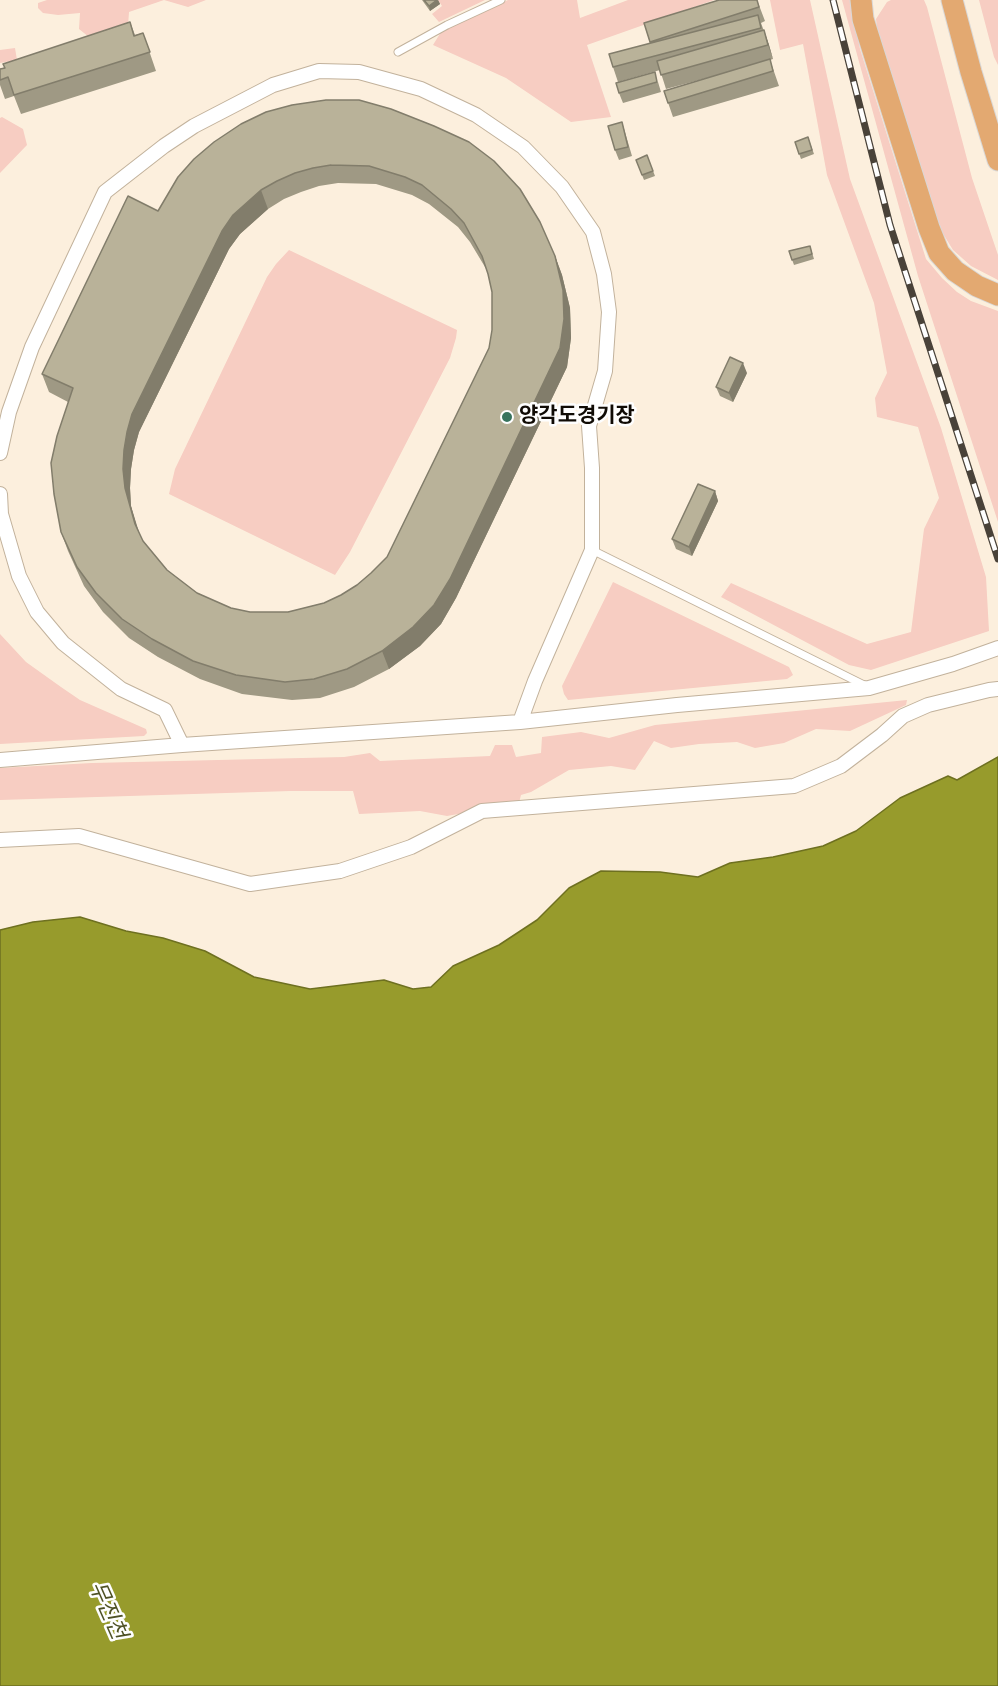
<!DOCTYPE html>
<meta charset="utf-8">
<style>
body{margin:0}
canvas{display:block;background:#fcefdd}
</style>
<canvas width="998" height="1686"></canvas>
<script>
const ctx = document.querySelector('canvas').getContext('2d');
ctx.lineJoin = 'round';
function fillPath(path, color) { ctx.fillStyle = color; ctx.fill(path, 'evenodd'); }
const shape = rows => new Path2D(rows.map(r => 'M' + r).join(''));
function stroke(path, color, width, dash) { ctx.strokeStyle = color; ctx.lineWidth = width; ctx.lineCap = dash ? 'butt' : 'round'; ctx.setLineDash(dash || []); ctx.stroke(path); }
function drawText(font, color, halo, rows, align = 'center') {
  ctx.font = font + ' "Source Sans 3","Noto Sans KR",sans-serif'; ctx.lineWidth = 5; ctx.setLineDash([]); ctx.textBaseline = 'middle'; ctx.strokeStyle = halo; ctx.fillStyle = color; for (const [text, x, y, turn = 0] of rows) {
    ctx.save(); ctx.translate(x, y); ctx.rotate((+turn || 0) * Math.PI / 180); ctx.textAlign = isNaN(turn) ? turn : align; if (halo) ctx.strokeText(text, 0, 0); ctx.fillText(text, 0, 0); ctx.restore();
  }
}
fillPath(shape([
 [47,0,206,0,188,7,164,0,129,12,128,26,94,41,79,29,80,13,58,15,43,13,38,8,38,3],
 [438,0,485,0,439,22,432,14,442,6],
 [508,0,577,0,580,18,628,0,714,0,587,45,611,117,571,122,506,78,433,45,441,32],
 [770,0,810,0,850,179,941,428,986,577,989,631,871,670,849,665,721,597,731,583,867,644,911,632,924,529,939,498,918,427,877,417,875,398,887,373,874,303,827,175,803,44,780,50],
 [842,0,853,0,854,19,860,49,926,259,942,278,957,292,971,301,998,311,998,522,918,276],
 [891,0,924,0,927,7,972,178,998,255,998,280,971,266,953,250,942,232,934,210,877,27,876,19,887,2],
 [979,0,998,0,998,65,994,57],
 [15,48,17,60,0,63,0,50],
 [2,117,23,129,27,145,0,173,0,118],
 [289,250,457,330,456,338,450,358,350,552,335,575,169,494,175,469,267,277,276,264],
 [613,582,789,667,793,675,787,679,568,700,564,694,562,686],
 [0,634,26,662,61,687,80,700,146,729,147,733,144,736,0,744],
 [907,700,906,705,850,731,816,729,784,743,755,748,737,742,699,744,671,748,654,741,635,770,611,766,569,770,531,792,521,795,519,803,447,816,420,811,359,814,353,791,291,791,0,800,0,768,92,763,344,757,370,753,380,761,490,756,495,745,512,745,516,757,541,753,542,737,581,732,609,738,655,725]
]), '#f7cdc2');
const water = shape([
 [998,757,998,1686,0,1686,0,930,33,922,80,917,126,931,163,938,205,951,254,977,310,989,384,980,413,989,431,987,453,966,499,945,537,920,569,888,601,871,660,872,698,877,730,863,773,857,823,846,856,831,900,798,948,776,957,780,998,757]
]);
fillPath(water, '#979b2c');
stroke(water, '#6e7020', 1.5);
const lane = shape([
 [398,52,447,25,501,0],
 [592,550,864,685]
]);
const street = shape([
 [0,453,9,412,32,347,105,192,164,146,194,126,273,85,319,71,359,72,421,89,476,115,523,147,562,187,593,232,604,274,609,312,605,371,589,426,592,468,592,550,535,681,520,722],
 [0,494,1,514,19,576,37,612,63,643,121,689,165,710,182,745],
 [0,760,182,745,520,722,677,705,869,688,953,664,998,648],
 [0,840,79,836,250,884,340,871,411,847,482,811,794,786,841,766,882,735,903,716,928,705,989,690,998,689]
]);
const primary = shape([
 [861,0,863,19,929,228,939,253,955,271,977,286,998,295],
 [952,0,971,72,998,160]
]);
stroke(lane, '#c2b29c', 9);
stroke(street, '#c2b29c', 16);
stroke(primary, '#d9d8d7', 23);
stroke(lane, '#fff', 7);
stroke(street, '#fff', 14);
stroke(primary, '#e3a971', 21);
const rail = shape([
 [833,0,890,225,998,559]
]);
stroke(rail, '#494239', 7);
stroke(rail, '#fefefe', 4.5, [14]);
fillPath(shape([
 [422,0,438,0,440,4,430,11],
 [757,0,765,21,761,23,769,45,773,59,770,60,779,86,673,117,664,91,725,73,666,89,660,70,618,82,613,67,650,43,644,23],
 [130,22,135,35,143,33,156,71,21,114,14,96,5,99,0,85,0,69],
 [658,82,661,92,623,103,619,93],
 [292,105,555,256,562,275,570,308,571,338,567,367,456,598,441,624,420,646,389,669,354,687,320,698,292,700,242,694,200,679,158,657,129,638,103,612,84,586,68,551,61,532,68,402,49,392,42,374,158,211],
 [338,183,376,184,412,195,429,204,458,227,470,242,488,272,492,292,492,330,489,348,387,557,371,573,357,585,341,595,324,603,288,612,250,612,231,608,197,593,167,570,143,541,138,531,131,506,130,488,131,469,134,450,139,432,229,249,240,234,268,209,284,199,301,192,319,186],
 [622,122,632,156,619,160,615,150],
 [808,137,814,154,801,159,795,142],
 [647,155,655,176,644,180,636,160],
 [810,246,814,259,794,265,789,251],
 [747,373,733,402,720,396,716,387],
 [715,491,718,501,692,556,676,549,672,539]
]), '#9f9984');
fillPath(shape([
 [438,0,440,4,430,11,429,6],
 [764,30,769,45,773,59,768,45],
 [261,190,268,209,240,234,229,249,139,432,134,450,131,469,130,488,131,506,142,542,135,524,125,488,123,469,124,450,127,432,132,414,222,231,233,215],
 [555,256,562,275,570,308,571,338,567,367,456,598,441,624,420,646,389,669,382,651],
 [743,363,747,373,733,402,729,393],
 [715,491,718,501,692,556,689,547]
]), '#827d6b');
const building = shape([
 [424,0,437,0,429,6,424,0],
 [719,0,757,0,759,7,650,42,644,23,719,0],
 [758,15,761,28,613,67,609,54,758,15],
 [130,22,134,36,143,33,150,52,14,95,8,77,0,80,0,69,5,68,3,64,130,22],
 [764,30,768,45,661,75,657,61,764,30],
 [770,59,773,71,668,103,664,91,770,59],
 [655,72,657,82,619,93,616,83,655,72],
 [326,100,359,100,391,109,434,126,469,142,494,161,520,189,540,222,555,256,563,290,564,319,560,348,450,579,434,605,413,627,382,651,347,669,314,679,285,682,236,675,193,661,152,639,122,619,96,593,77,567,61,532,54,494,51,463,57,436,73,388,42,374,128,196,158,211,178,177,194,159,214,142,241,124,266,112,292,105,326,100],
 [331,165,369,166,405,177,422,185,451,209,464,223,482,256,488,274,492,292,492,330,489,348,387,557,371,573,357,585,341,595,324,603,288,612,250,612,231,608,197,593,167,570,143,541,135,524,125,488,123,469,124,450,127,432,132,414,222,231,233,215,261,190,277,181,295,173,313,168,331,165],
 [622,122,628,147,615,150,608,126,622,122],
 [808,137,812,150,799,154,795,142,808,137],
 [647,155,653,171,642,175,636,160,647,155],
 [810,246,812,254,792,260,789,251,810,246],
 [730,357,743,363,729,393,716,387,730,357],
 [698,484,715,491,689,547,672,539,698,484]
]);
fillPath(building, '#b9b299');
stroke(building, '#827d6b', 1.5);
for (const [x, y, r, color] of [
 [507,417,6,"#37735d"]
]) { const dot = new Path2D(); dot.arc(x, y, r, 0, 2 * Math.PI); ctx.fillStyle = color; ctx.fill(dot); stroke(dot, '#fefefe', 2); }
drawText('bold 21px', '#100b05', '#fefefe', [
 ["양각도경기장",519,417]
], 'left');
drawText('italic 22px', '#4e5125', '#fefefe', [
 ["무진천",106,1611,66]
]);
</script>
